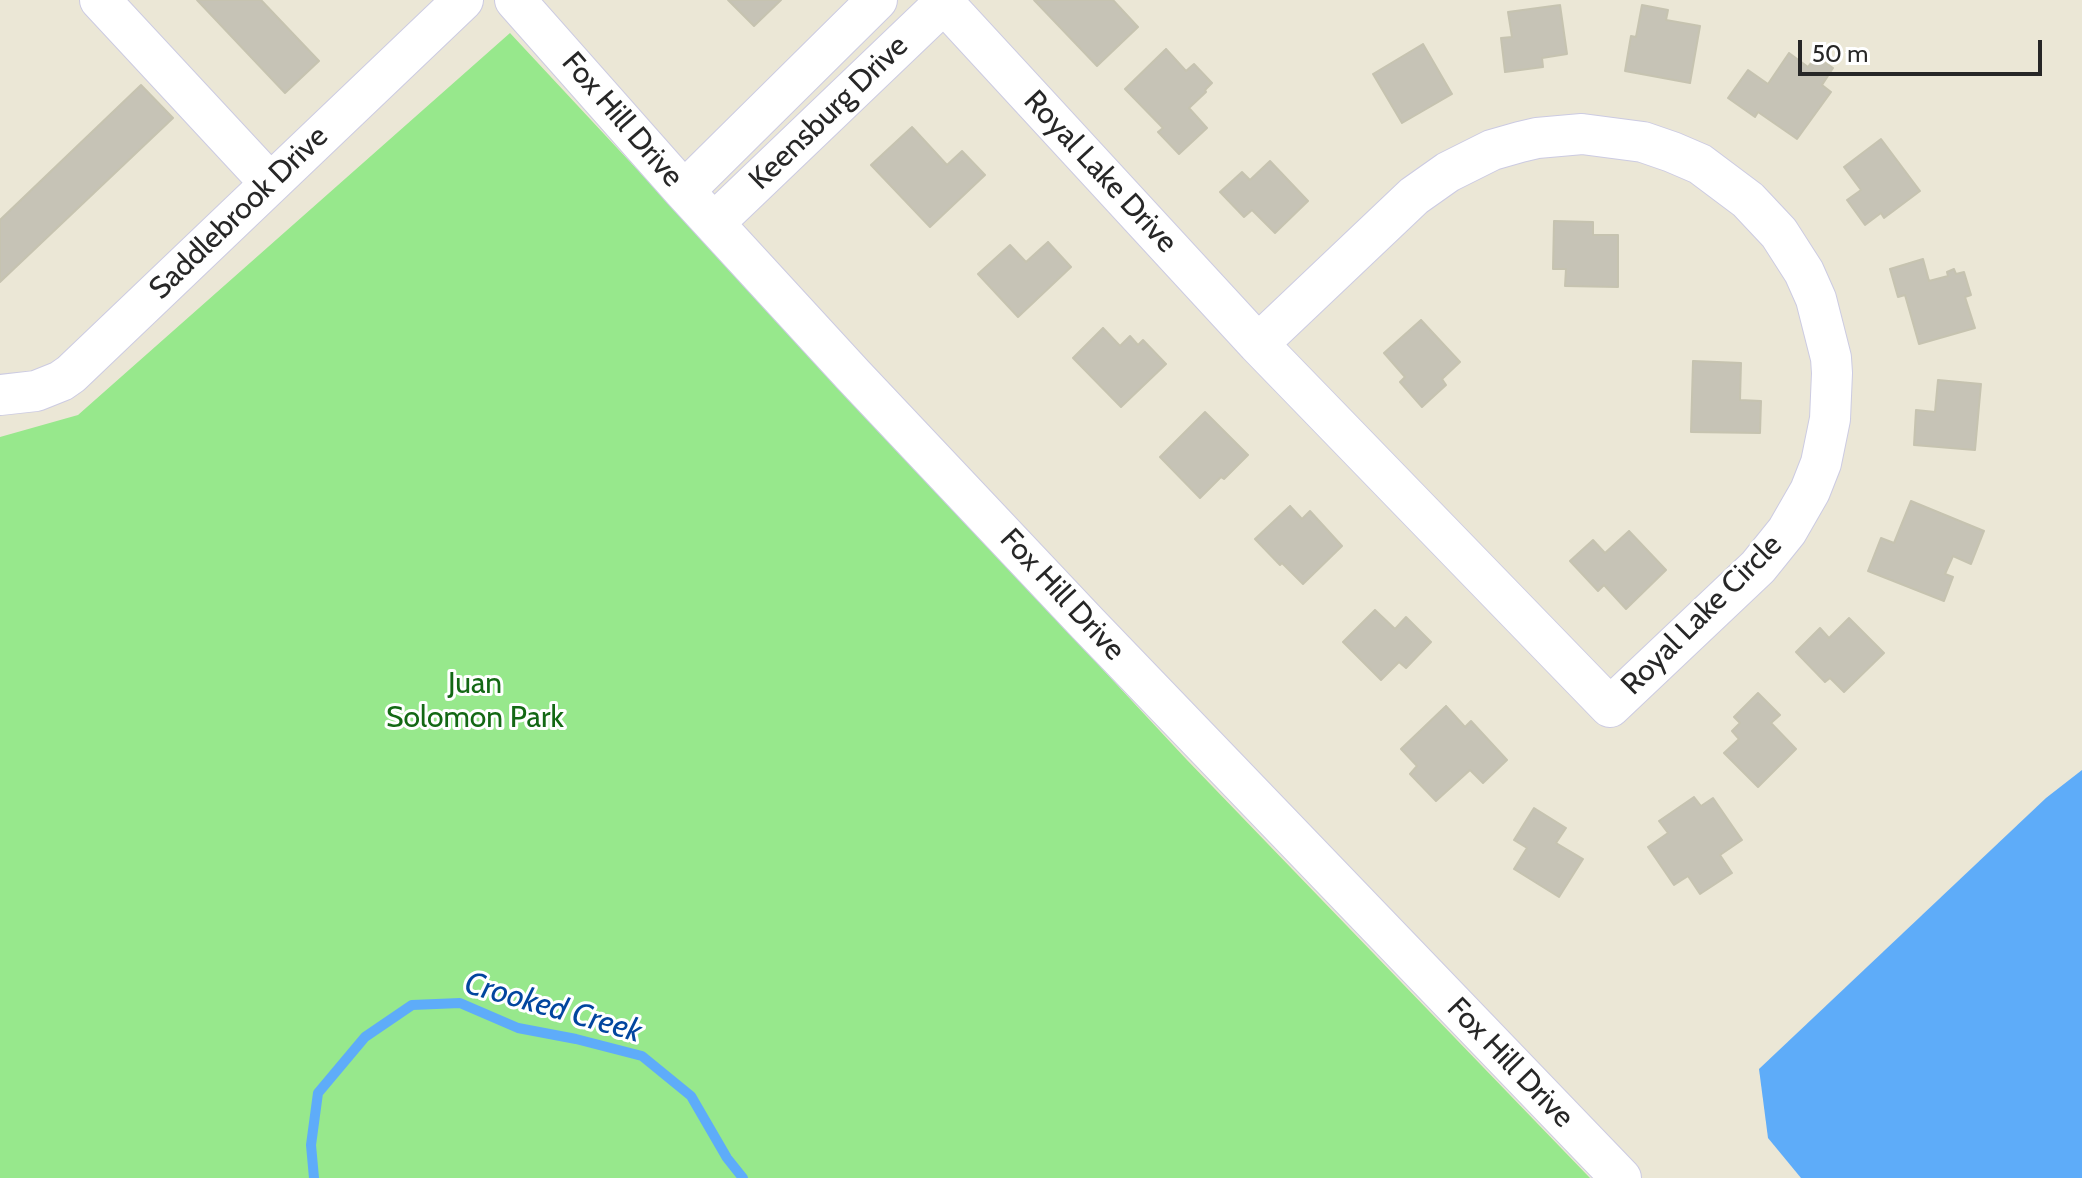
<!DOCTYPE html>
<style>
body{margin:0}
#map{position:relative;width:2082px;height:1178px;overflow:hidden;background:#ebe7d6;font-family:Cabin,sans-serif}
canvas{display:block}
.scale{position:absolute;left:1798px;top:40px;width:244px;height:36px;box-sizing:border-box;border:4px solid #272727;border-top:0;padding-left:10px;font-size:24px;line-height:28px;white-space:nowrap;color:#272727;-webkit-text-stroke:6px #fff;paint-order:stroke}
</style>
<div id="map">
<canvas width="2082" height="1178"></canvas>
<div class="scale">50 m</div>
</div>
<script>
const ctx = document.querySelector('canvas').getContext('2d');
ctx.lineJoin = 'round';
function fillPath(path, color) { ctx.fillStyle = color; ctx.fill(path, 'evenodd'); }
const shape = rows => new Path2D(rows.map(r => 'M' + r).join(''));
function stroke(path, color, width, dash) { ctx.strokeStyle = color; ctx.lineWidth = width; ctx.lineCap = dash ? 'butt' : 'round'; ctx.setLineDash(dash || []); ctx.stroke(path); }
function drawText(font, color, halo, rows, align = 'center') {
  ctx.font = font + ' Cabin,sans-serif'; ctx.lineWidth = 6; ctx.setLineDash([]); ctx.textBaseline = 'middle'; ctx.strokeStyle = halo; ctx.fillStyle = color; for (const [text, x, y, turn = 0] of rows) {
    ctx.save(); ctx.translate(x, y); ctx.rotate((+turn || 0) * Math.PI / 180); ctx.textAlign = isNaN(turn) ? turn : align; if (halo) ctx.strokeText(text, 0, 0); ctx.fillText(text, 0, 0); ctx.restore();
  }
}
fillPath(shape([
 [510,33,1187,760,1590,1178,0,1178,0,437,78,415]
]), '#97e88c');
fillPath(shape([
 [2082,770,2082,1178,1801,1178,1768,1138,1759,1069,2046,798]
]), '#5eacf9');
stroke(shape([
 [314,1178,311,1145,318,1093,365,1037,412,1005,460,1003,518,1028,576,1039,642,1056,691,1096,727,1158,743,1178]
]), '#5eacf9', 10);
const building = shape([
 [197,0,261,0,319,61,285,93,197,0],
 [728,0,781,0,754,26,728,0],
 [1034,0,1113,0,1138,27,1097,66,1034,0],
 [1560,5,1567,54,1542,58,1543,67,1505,72,1501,38,1512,37,1508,12,1560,5],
 [1642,5,1668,10,1666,20,1700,26,1690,83,1625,71,1631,36,1636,37,1642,5],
 [1423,44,1452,94,1402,123,1373,74,1423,44],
 [1166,49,1186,71,1194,64,1212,83,1205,90,1206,92,1189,108,1207,128,1179,154,1158,132,1163,128,1125,89,1166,49],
 [1789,53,1808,67,1816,56,1833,68,1822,85,1831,92,1797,139,1758,112,1755,117,1728,98,1748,70,1768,84,1789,53],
 [141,85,173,118,0,282,0,220,141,85],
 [912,127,947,165,962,151,985,175,930,227,871,165,912,127],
 [1881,139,1920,191,1884,218,1881,213,1865,225,1847,200,1861,190,1844,167,1881,139],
 [1270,161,1308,201,1275,233,1252,210,1244,217,1220,192,1242,172,1250,180,1270,161],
 [1554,221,1593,222,1593,235,1618,235,1618,287,1565,286,1566,269,1553,269,1554,221],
 [1048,242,1071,267,1018,317,978,274,1010,245,1026,262,1048,242],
 [1923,259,1929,281,1948,276,1947,272,1954,269,1956,274,1964,272,1971,295,1965,297,1975,328,1919,344,1905,295,1898,297,1890,269,1923,259],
 [1421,320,1460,362,1442,379,1446,385,1422,407,1400,382,1405,377,1384,353,1421,320],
 [1103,328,1120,346,1130,336,1138,345,1143,340,1166,364,1121,407,1073,358,1103,328],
 [1693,361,1741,363,1740,400,1761,401,1760,433,1691,432,1693,361],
 [1938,380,1981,384,1975,450,1914,445,1916,410,1935,412,1938,380],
 [1205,412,1248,455,1224,479,1221,477,1200,498,1160,457,1205,412],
 [1911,501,1984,531,1971,564,1953,556,1945,574,1953,577,1944,601,1868,571,1881,538,1894,543,1911,501],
 [1290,506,1302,519,1310,511,1342,546,1303,584,1282,563,1280,565,1255,539,1290,506],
 [1629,531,1666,570,1626,609,1604,585,1598,591,1570,561,1593,540,1605,553,1629,531],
 [1375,610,1395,629,1406,617,1431,642,1406,668,1399,662,1381,680,1343,642,1375,610],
 [1849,618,1884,653,1844,692,1830,678,1825,682,1796,652,1820,628,1829,638,1849,618],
 [1758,693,1780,715,1771,723,1796,749,1758,787,1724,753,1739,739,1732,731,1740,723,1734,717,1758,693],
 [1446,706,1465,727,1471,721,1507,760,1483,783,1470,770,1436,801,1410,774,1417,766,1401,749,1446,706],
 [1694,797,1701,806,1713,798,1742,840,1720,855,1732,873,1700,894,1688,876,1674,885,1648,847,1668,833,1659,821,1694,797],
 [1534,808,1566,828,1556,843,1583,859,1559,897,1514,869,1527,848,1514,840,1534,808]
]);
fillPath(building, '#c6c3b6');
stroke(building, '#c6c3b0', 2);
const minor = shape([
 [100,0,270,183],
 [515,0,684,191,853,375,1087,623,1621,1178],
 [941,0,1258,344],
 [1582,134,1643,142,1672,152,1700,164,1748,200,1779,233,1804,272,1816,299,1831,358,1832,373,1830,419,1821,463,1810,491,1787,531,1758,567,1610,707,1258,344,1414,196,1448,172,1492,150,1520,142,1537,138,1582,134],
 [684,191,877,0],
 [714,223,944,3],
 [0,395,36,391,61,381,71,374,463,0]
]);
stroke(minor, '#cccbe2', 42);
stroke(minor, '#fff', 40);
drawText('30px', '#272727', '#fff', [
 ["Keensburg Drive",829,113,-44],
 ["Fox Hill Drive",622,120,49],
 ["Royal Lake Drive",1100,172,47],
 ["Saddlebrook Drive",239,213,-44],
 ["Fox Hill Drive",1062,595,47],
 ["Royal Lake Circle",1702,615,-45],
 ["Fox Hill Drive",1510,1063,46]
]);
drawText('30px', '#136814', '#fff', [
 ["Juan",475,684],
 ["Solomon Park",475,718]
]);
drawText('italic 32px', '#02469f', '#fff', [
 ["Crooked Creek",553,1008,16]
]);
</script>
